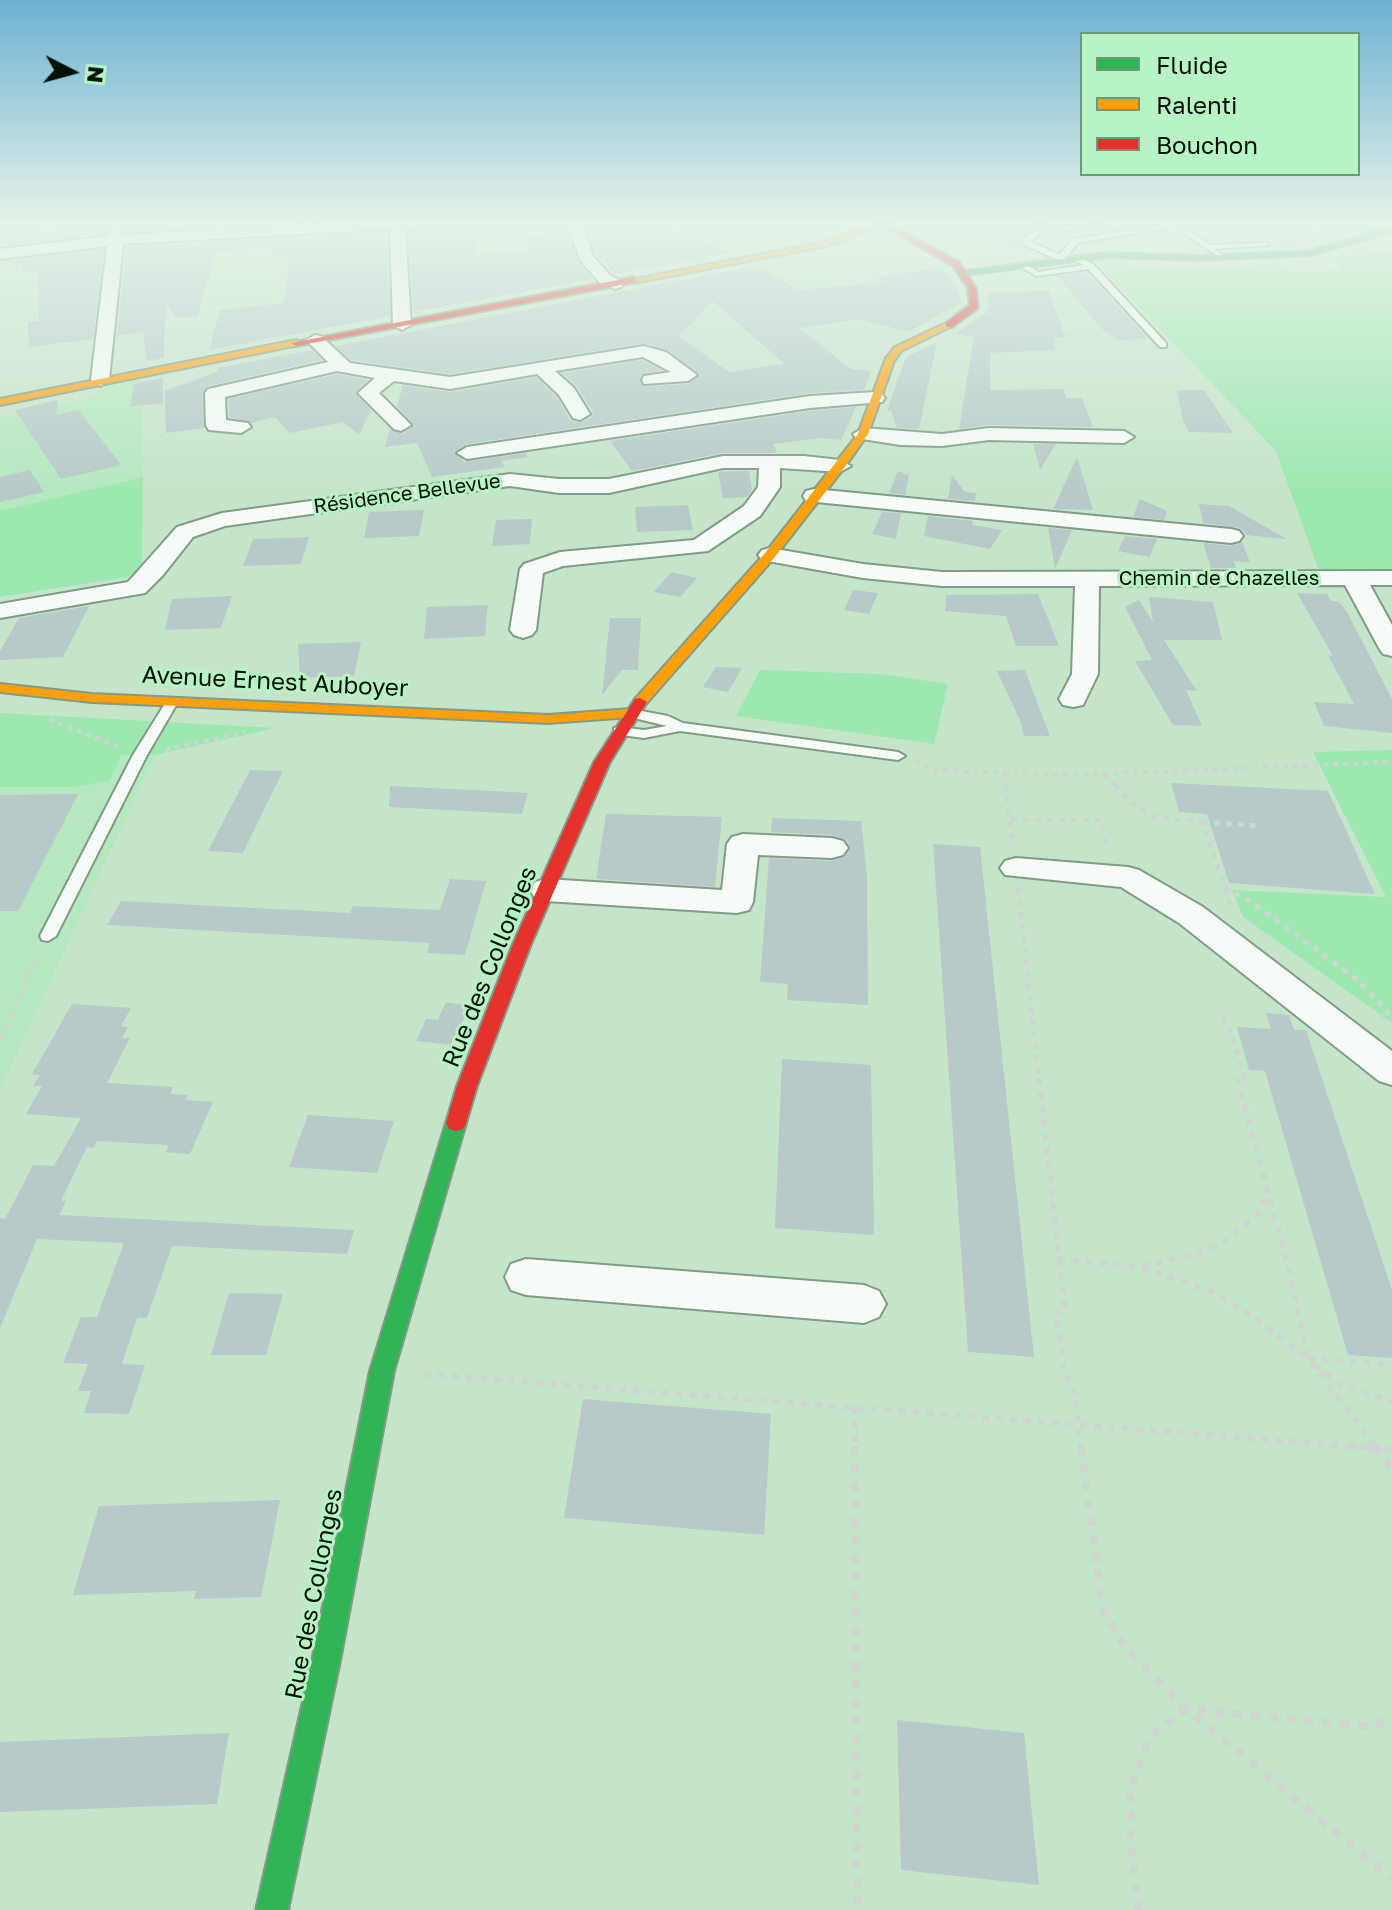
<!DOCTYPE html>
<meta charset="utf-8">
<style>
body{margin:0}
#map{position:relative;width:1392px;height:1910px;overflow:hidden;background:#c5e5cb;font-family:"Golos Text",sans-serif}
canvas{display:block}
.legend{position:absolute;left:1080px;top:32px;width:280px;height:144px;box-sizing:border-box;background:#b7f3c3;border:2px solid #6e9976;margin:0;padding:10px 14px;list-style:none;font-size:24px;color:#001103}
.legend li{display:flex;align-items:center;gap:16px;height:40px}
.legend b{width:40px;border:2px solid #6e9976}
.north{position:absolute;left:32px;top:32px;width:80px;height:80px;-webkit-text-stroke:6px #b7f3c3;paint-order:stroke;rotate:96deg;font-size:22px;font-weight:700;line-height:32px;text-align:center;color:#001103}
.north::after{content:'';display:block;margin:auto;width:28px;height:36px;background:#001103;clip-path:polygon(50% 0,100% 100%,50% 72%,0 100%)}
</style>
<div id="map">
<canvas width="1392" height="1910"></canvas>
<ul class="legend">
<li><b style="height:10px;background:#30b455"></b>Fluide</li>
<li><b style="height:10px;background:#ff9f0a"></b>Ralenti</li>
<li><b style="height:10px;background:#e5322d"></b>Bouchon</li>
</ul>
<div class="north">N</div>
</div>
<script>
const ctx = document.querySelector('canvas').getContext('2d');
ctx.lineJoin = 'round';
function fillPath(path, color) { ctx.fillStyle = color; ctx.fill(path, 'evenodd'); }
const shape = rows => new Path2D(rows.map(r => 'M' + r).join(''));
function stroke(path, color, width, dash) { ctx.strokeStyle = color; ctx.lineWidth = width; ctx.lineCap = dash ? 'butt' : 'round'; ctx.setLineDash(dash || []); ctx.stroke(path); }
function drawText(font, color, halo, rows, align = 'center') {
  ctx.font = font + ' "Golos Text",sans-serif'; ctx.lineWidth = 6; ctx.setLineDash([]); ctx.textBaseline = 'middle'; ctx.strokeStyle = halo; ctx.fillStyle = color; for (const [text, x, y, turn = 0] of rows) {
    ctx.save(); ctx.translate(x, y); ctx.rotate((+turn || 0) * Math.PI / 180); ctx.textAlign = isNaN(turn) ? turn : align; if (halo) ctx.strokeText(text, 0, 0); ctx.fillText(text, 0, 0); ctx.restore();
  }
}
fillPath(shape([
 [138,378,142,381,143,477,0,511,0,418,96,396,95,394,104,385],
 [121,755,155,755,0,1090,0,787,77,787]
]), '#b5e8bf');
fillPath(shape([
 [1392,253,1392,574,1320,574,1276,451,1094,260,1124,260,1132,266,1196,268,1278,264,1294,272,1342,270,1332,256],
 [143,477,142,575,0,597,0,511],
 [760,670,882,674,948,684,934,744,736,716],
 [0,713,276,728,155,755,121,755,110,780,77,787,0,787],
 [1392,750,1392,1023,1243,917,1232,890,1386,897,1313,752]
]), '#9de8b0');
fillPath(shape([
 [128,223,272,223,127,232],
 [544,223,564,223,577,261,592,279,413,312,408,231,472,226,477,255,528,252,524,241,528,241,527,237,548,236],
 [585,223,660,223,688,239,711,243,730,253,615,274,596,254],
 [957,223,1031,223,1035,227,1021,238,1017,246,956,236],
 [1235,223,1315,223,1313,242,1287,245,1234,230],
 [89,226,89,230,107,228,106,233,4,246,3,235],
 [387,232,390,316,209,350,220,310,284,303,290,258,272,258,274,248,216,251,198,316,177,318,165,302,164,358,147,361,143,332,117,336,126,247],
 [104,249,93,339,29,347,28,322,39,321,37,270,23,272,22,265,14,266,14,263,5,261],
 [755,266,800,290,884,282,877,277,939,268,947,273,958,289,961,303,908,332,861,319,799,328,851,369,871,371,864,390,810,393,467,444,454,452,465,462,526,453,528,457,501,461,505,467,432,477,417,443,385,447,390,429,403,434,414,425,397,406,403,385,450,392,536,377,557,397,570,420,579,423,592,417,593,412,577,386,562,373,642,360,662,370,641,375,639,381,644,387,688,384,700,375,668,350,645,343,450,374,351,360,336,346],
 [713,301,729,315,784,364,729,372,679,336],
 [1086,272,1119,307,1148,339,1118,340,1104,331,1057,276],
 [1048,290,1066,338,1052,337,1055,350,990,353,990,390,1064,389,1066,398,1082,398,1093,427,989,425,959,429,974,337,955,334,986,313,989,306,987,293],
 [937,342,919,429,897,428,891,411,887,411,904,362,908,356],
 [312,350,322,360,207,386,202,393,204,428,166,433,165,391,219,371,217,368],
 [337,374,368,380,355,393,371,410,359,435,343,422,290,433,275,417,251,423,229,417,228,399],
 [163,378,163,403,130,407,134,384],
 [1177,390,1204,390,1233,433,1189,432,1183,421],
 [58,400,56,415,79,410,121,465,61,479,15,410],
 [856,407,841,440,821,438,773,444,777,452,771,453,722,453,632,471,610,441,810,411],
 [1033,444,1056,444,1040,470],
 [1077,457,1093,510,1053,509],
 [30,470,44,492,0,502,0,477],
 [749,471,752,490,747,497,723,498,718,472],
 [898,471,909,475,905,495,889,493],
 [952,475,965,492,976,493,975,501,948,499],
 [1140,499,1167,511,1164,520,1133,517],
 [1199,504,1229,506,1287,539,1246,535,1240,528,1203,523],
 [688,505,693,530,637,532,635,507],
 [424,510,419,536,364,538,369,512],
 [882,512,901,513,896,539,872,534],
 [928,516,973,521,972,525,1002,530,990,549,924,536],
 [532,519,530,544,492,546,496,520],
 [1048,528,1072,530,1055,569],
 [1125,536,1157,539,1150,557,1118,551],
 [309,537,301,564,243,566,253,539],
 [1242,542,1250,562,1234,561,1236,568,1211,568,1203,543,1231,546],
 [671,572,697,578,680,597,654,592],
 [853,590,878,593,869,614,844,610],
 [1297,593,1327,594,1331,601,1338,601,1347,612,1392,699,1392,733,1324,726,1314,702,1354,704,1328,655,1333,656],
 [1038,594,1059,646,1016,646,1006,616,945,611,946,595],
 [232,596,221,628,165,630,172,599],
 [1149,597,1213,602,1222,640,1164,640,1197,691,1186,690,1202,726,1173,725,1135,661,1152,660,1125,607,1139,600,1153,622],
 [488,605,485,636,424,639,427,607],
 [89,606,63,657,0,660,0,651,19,618],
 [610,618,641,618,638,670,622,670,602,695],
 [361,642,354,676,300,678,298,644],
 [716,667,742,668,728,692,703,687],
 [1025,670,1050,736,1024,736,1020,720,997,671],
 [250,770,283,771,243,853,208,851],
 [1171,783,1328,791,1375,894,1229,883,1207,814,1179,812],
 [390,786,511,792,528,793,522,814,389,807],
 [78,794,18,911,0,911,0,795],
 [606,814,722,817,715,887,596,879],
 [772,818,861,821,867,874,868,1005,787,1000,788,984,760,982,769,858,833,861,845,857,851,848,845,839,833,835,771,832],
 [933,844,980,847,1034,1357,968,1352],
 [450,879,486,881,465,955,427,953,430,943,107,925,121,901,350,913,353,906,440,910],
 [446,1002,470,1006,451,1045,416,1041,426,1019,438,1020],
 [72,1004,131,1008,121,1026,128,1027,122,1038,130,1038,107,1083,173,1087,170,1094,188,1095,186,1100,213,1102,190,1154,166,1152,169,1145,97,1141,93,1148,87,1147,61,1201,66,1201,59,1215,354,1230,347,1254,172,1246,147,1318,137,1318,122,1364,145,1365,129,1414,84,1413,91,1391,78,1391,88,1364,63,1363,81,1317,97,1317,124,1243,37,1239,0,1328,0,1218,5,1219,33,1165,54,1166,81,1118,26,1114,42,1086,33,1086,40,1075,32,1074],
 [1266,1013,1289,1015,1294,1030,1306,1030,1392,1290,1392,1358,1348,1355,1265,1071,1249,1070,1237,1027,1271,1029],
 [782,1059,871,1065,874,1235,775,1228],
 [308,1115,394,1121,377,1173,289,1167],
 [229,1293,283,1294,266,1355,211,1355],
 [583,1399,771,1414,764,1535,564,1518],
 [280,1500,261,1597,194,1599,196,1591,73,1595,99,1506],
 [897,1720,1024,1733,1039,1885,901,1870],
 [229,1733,217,1804,0,1812,0,1742]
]), '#b7c9c9');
const lane = shape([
 [1034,223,1077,227,1105,223,1077,231,1047,227,1031,242,1059,255,1073,239,1162,225,1190,230,1210,245,1265,243,1269,245,1215,249,1226,257,1222,259,1185,234,1162,229,1078,243,1062,262,1023,244,1023,240,1040,226,1034,223],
 [1076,256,1093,264,1166,343,1166,347,1160,347,1088,269,1037,276,1017,265,1024,263,1038,272,1084,265,1073,260,1076,256],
 [172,698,178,702,147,755,56,936,48,941,42,940,40,936,133,755,166,702,172,698],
 [631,709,668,716,683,723,898,752,905,756,898,760,680,731,644,738,614,734,614,728,619,727,644,730,667,726,626,716,626,710,631,709]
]);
const street = shape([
 [111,223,125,223,124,235,333,223,429,223,422,227,405,228,411,325,402,330,393,325,390,229,123,244,109,380,100,386,91,380,107,246,0,259,0,249,109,236,111,223],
 [567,223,582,223,593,256,611,276,621,281,623,284,621,287,615,289,599,282,580,260,567,223],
 [315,335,321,336,350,363,450,377,644,346,666,352,697,375,688,381,644,384,642,380,644,376,671,372,643,357,555,371,574,388,590,414,580,420,573,418,559,395,537,374,450,389,394,381,379,393,411,425,401,431,394,429,358,393,375,378,337,371,225,397,226,420,248,423,251,427,241,433,209,430,206,426,205,393,208,389,328,362,306,340,315,335],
 [875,392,882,394,885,398,882,402,810,408,467,459,457,453,467,447,810,396,875,392],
 [863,428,942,434,989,428,1124,431,1134,437,1124,443,989,440,942,446,900,445,856,438,853,434,863,428],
 [723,456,804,456,840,460,851,466,840,472,780,468,780,487,760,516,708,551,563,566,543,573,536,630,532,635,523,638,514,635,510,630,520,569,524,564,560,552,694,540,744,506,758,487,759,468,723,468,609,493,559,493,510,486,225,526,193,537,163,575,145,593,0,618,0,604,128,582,177,527,222,513,510,474,559,479,609,479,723,456],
 [814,489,1231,529,1239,531,1243,536,1239,541,1231,543,806,501,803,496,806,491,814,489],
 [770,548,863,564,942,572,1392,571,1392,585,1370,585,1392,625,1392,656,1383,654,1379,648,1345,585,1099,586,1098,674,1083,705,1073,707,1063,705,1059,699,1072,674,1075,586,942,586,863,578,762,560,758,555,762,550,770,548],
 [743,834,832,838,843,841,848,848,843,855,832,858,758,855,753,902,749,910,737,913,546,901,535,898,530,890,535,882,546,879,722,890,727,844,732,837,743,834],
 [1016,858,1128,867,1139,870,1203,907,1392,1051,1392,1085,1379,1081,1179,923,1121,887,1005,875,1000,868,1005,861,1016,858],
 [526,1259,864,1285,879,1291,886,1304,879,1317,864,1323,526,1295,511,1290,505,1277,511,1264,526,1259]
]);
const fast = shape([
 [1392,227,1392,232,1310,255,1199,260,1107,257,963,275,959,272,1107,253,1199,256,1309,251,1392,227],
 [456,1115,463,1117,466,1123,394,1371,340,1661,288,1910,256,1910,312,1661,370,1371,446,1123,449,1117,456,1115]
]);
const slow = shape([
 [876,223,886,224,826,246,634,283,630,280,824,242,876,223],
 [946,323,954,325,901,351,894,361,868,434,844,468,774,558,645,705,635,705,635,699,766,552,858,434,886,358,895,347,946,323],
 [296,340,301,343,299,345,0,405,0,399,296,340],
 [0,684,92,694,548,715,631,709,638,713,631,717,548,723,92,702,0,692,0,684]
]);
const jam = shape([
 [878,223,889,223,959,262,976,288,978,308,952,327,946,327,946,323,970,305,968,288,953,266,878,223],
 [634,277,637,282,296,346,291,343,634,277],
 [640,698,647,702,610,762,531,944,477,1086,466,1123,463,1129,456,1131,449,1129,446,1123,457,1086,513,944,594,762,635,699,640,698]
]);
stroke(lane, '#819b87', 4);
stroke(street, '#819b87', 4);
stroke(fast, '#819b87', 4);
stroke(slow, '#819b87', 4);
stroke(jam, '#819b87', 4);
stroke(shape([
 [49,719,121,748],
 [165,750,245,732],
 [915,762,935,770,1077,775,1392,762],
 [1004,772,1006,787],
 [1105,775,1117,787]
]), '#ced7cf', 4, [5, 5]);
stroke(shape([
 [1006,785,1013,846],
 [1115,785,1130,802,1154,817,1202,822,1225,888,1250,901,1355,978,1386,1009,1389,1017,1373,1018],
 [1011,819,1101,820,1107,852],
 [1202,822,1261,826],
 [1018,888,1039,1080],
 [1225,888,1232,911],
 [1222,1017,1228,1024,1244,1076,1237,1077,1238,1080],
 [0,1040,41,950]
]), '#ced7cf', 5, [6, 6]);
stroke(shape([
 [1039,1078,1065,1312,1056,1313,1064,1371,1073,1384,1081,1448],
 [1237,1078,1290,1273,1308,1358,1376,1448],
 [1058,1259,1139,1267,1211,1291,1253,1317,1307,1358],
 [1142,1266,1188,1256,1226,1241,1259,1213,1268,1192],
 [1308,1358,1392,1365],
 [1315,1364,1340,1385,1392,1401],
 [424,1374,1375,1448],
 [855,1407,855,1448]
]), '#ced7cf', 6, [7, 7]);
stroke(shape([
 [855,1446,857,1910],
 [1081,1446,1103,1610,1125,1647,1186,1709,1392,1878],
 [1349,1446,1392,1449],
 [1375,1446,1392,1468],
 [1139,1910,1131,1840,1130,1790,1148,1739,1186,1709,1372,1727,1392,1717]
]), '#ced7cf', 8, [9, 9]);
fillPath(lane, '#f6fbf7');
fillPath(street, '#f6fbf7');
fillPath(fast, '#30b455');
fillPath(slow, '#ff9f0a');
fillPath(jam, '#e5322d');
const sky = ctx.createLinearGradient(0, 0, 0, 491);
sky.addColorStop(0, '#6db1d2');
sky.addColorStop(0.45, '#e5f3e8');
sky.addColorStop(1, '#e5f3e800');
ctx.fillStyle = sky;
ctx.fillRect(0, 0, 1392, 491);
drawText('20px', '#001103', '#b7f3c3', [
 ["Résidence Bellevue",407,494,-8],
 ["Chemin de Chazelles",1219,579]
]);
drawText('24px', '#001103', '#b7f3c3', [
 ["Avenue Ernest Auboyer",275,682,3],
 ["Rue des Collonges",490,967,-68],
 ["Rue des Collonges",314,1594,-79]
]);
</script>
